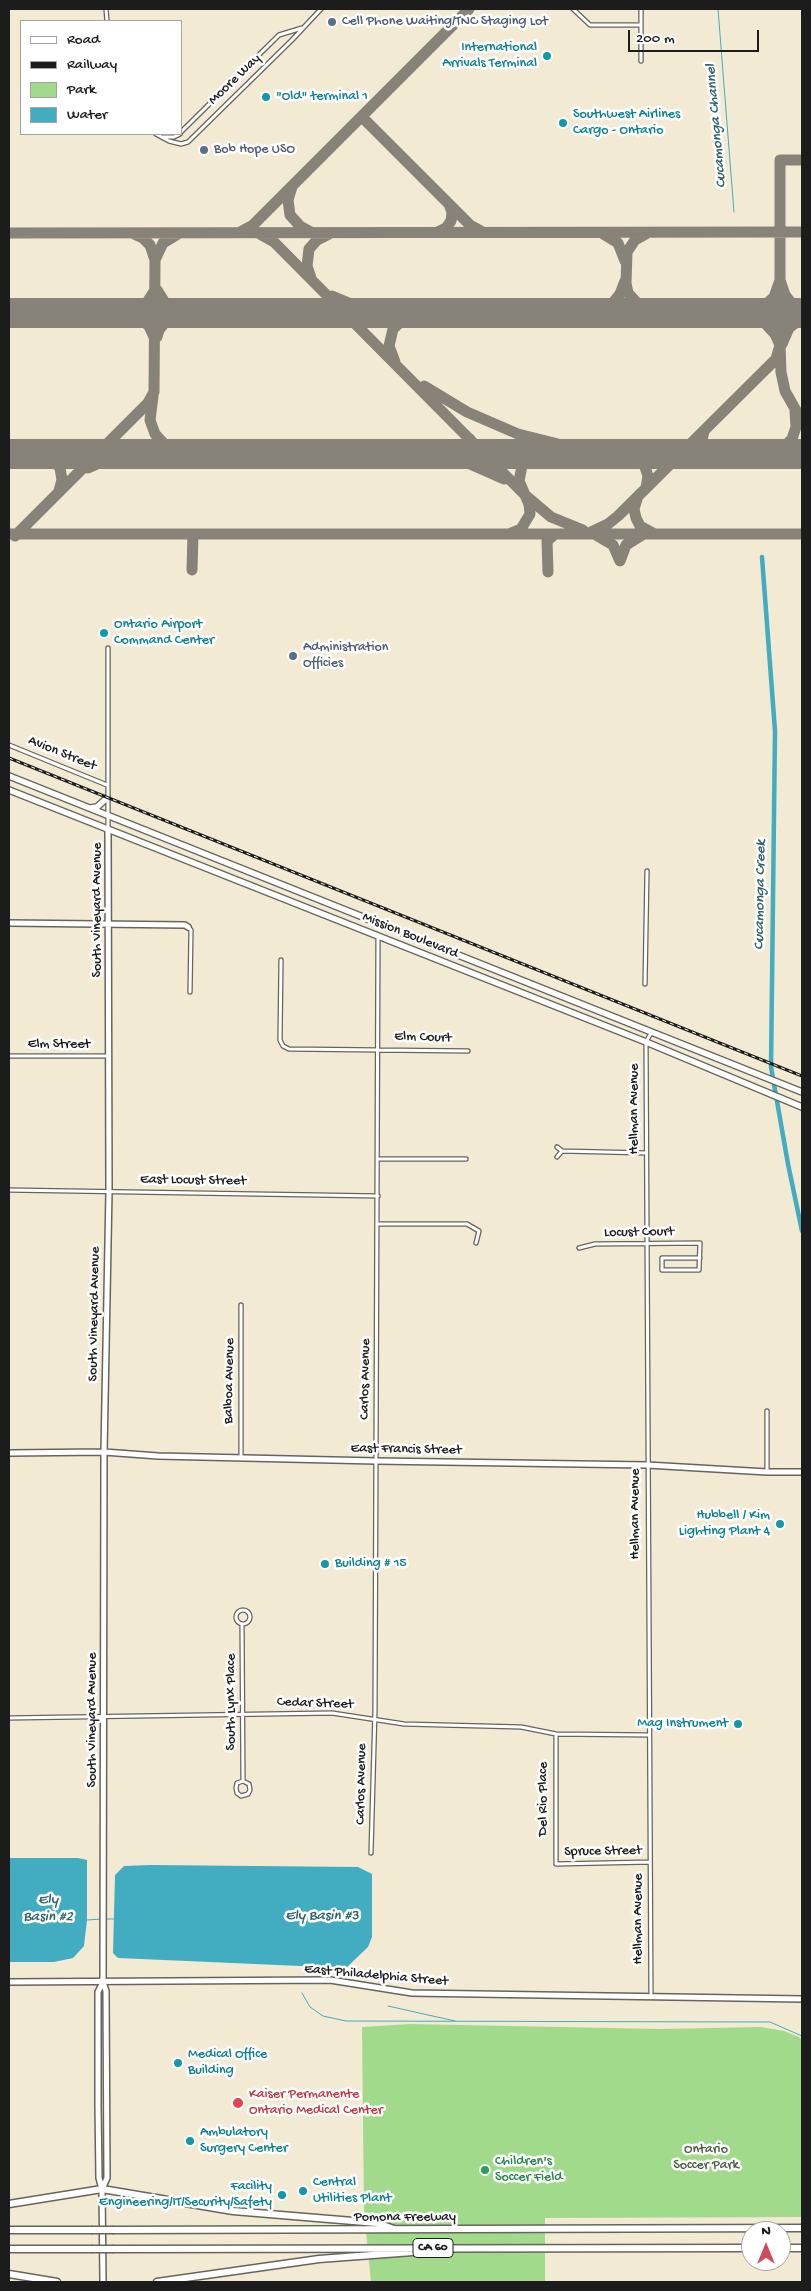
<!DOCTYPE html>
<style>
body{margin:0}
#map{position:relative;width:811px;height:2291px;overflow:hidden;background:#f2ead3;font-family:"Gochi Hand",sans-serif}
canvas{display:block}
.frame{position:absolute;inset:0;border:10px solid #1c1c1c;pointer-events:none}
.legend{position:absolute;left:20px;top:20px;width:162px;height:115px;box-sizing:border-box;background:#fff;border:1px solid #a4a4a4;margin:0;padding:6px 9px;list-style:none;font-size:15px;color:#1c1c1c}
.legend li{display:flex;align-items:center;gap:10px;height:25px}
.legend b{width:25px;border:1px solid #a4a4a4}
.north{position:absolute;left:741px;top:2221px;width:50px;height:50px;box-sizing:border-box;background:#fff;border:1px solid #a4a4a4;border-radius:50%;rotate:0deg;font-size:14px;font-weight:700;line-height:20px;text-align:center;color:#1c1c1c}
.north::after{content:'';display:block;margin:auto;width:18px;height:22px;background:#d1495b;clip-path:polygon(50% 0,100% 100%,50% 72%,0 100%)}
.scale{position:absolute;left:628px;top:30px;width:131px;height:22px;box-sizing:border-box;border:2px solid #1c1c1c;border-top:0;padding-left:6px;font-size:15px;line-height:18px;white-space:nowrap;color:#1c1c1c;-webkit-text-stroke:4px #fff;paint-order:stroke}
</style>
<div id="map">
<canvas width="811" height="2291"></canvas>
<div class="frame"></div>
<ul class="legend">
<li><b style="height:6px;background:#fff"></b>Road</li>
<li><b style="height:6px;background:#1c1c1c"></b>Railway</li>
<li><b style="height:14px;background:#a2da8b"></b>Park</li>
<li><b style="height:14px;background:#42acc1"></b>Water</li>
</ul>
<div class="north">N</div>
<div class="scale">200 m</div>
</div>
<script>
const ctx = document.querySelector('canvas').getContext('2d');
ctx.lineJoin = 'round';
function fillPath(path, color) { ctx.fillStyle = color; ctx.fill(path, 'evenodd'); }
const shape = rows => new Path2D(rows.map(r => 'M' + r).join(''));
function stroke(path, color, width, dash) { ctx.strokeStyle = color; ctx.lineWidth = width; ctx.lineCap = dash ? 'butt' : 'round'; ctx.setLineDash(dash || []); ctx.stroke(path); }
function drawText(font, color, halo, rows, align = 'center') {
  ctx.font = font + ' "Gochi Hand",sans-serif'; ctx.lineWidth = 5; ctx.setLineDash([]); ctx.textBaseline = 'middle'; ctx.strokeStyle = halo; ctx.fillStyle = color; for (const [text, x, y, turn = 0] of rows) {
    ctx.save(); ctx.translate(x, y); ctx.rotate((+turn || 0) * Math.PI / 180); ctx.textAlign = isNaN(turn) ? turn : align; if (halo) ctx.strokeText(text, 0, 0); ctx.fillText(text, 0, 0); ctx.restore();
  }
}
fillPath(shape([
 [410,2024,660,2029,761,2027,784,2031,799,2037,802,2040,802,2217,545,2218,545,2282,371,2282,364,2211,362,2027]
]), '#a2da8b');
fillPath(shape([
 [9,1858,78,1858,87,1860,87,1920,84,1946,73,1958,54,1962,9,1962],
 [151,1865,358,1867,372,1874,372,1937,368,1947,346,1968,118,1958,113,1953,115,1875,124,1866]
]), '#42acc1');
stroke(shape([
 [718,9,734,212],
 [105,1919,114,1919],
 [87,1920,101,1919],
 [302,1993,310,2007,323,2016,346,2021,770,2022,802,2036],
 [388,2006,455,2021]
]), '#42acc1', 1);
stroke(shape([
 [762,557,775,731,771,1067,788,1164,802,1231]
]), '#42acc1', 4.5);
stroke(shape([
 [362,117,470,225,481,231],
 [292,187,288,200,290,215,300,226,311,232],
 [240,232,253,225,469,9],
 [438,232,446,228,451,221,452,212,449,204],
 [9,233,802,232],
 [258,233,274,242,525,495,551,517,583,530],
 [602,233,618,243,625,261],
 [646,234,635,240,627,252,626,283,628,293,638,304,651,311,663,313],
 [155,260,163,243,178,234],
 [311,278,307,266,309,249,317,240,329,234],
 [157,290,167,306,186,313],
 [332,296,356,306,400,313],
 [124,313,141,319,149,326,154,337],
 [126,313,146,304,155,290],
 [323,313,350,321],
 [588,313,605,309,612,304,620,294,625,281],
 [741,313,763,321,775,334,780,345,781,372,785,391,802,421],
 [743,313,764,306,774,297,780,280,785,295,792,304,802,309],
 [157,337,159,330,166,321,188,313],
 [782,344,789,328,802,318],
 [395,362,389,346,393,329,407,316,421,313],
 [424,386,467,412,518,434,570,447,622,454],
 [153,396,150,420,155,434,166,446,186,454],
 [704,431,702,440,706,449,723,454],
 [41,454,53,460,60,468,62,480,59,491],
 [421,454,461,460,504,479],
 [460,454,471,448,470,439],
 [625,454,637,457,644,464,648,476,646,488],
 [766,454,783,448,792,439,796,427,795,412],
 [774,454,802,457],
 [676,461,705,454],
 [88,468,113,457,134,454],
 [638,496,634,509,636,518,640,526,653,533],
 [591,532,608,524,618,516,776,359,780,345,780,160,802,160],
 [511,533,521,529,530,514,529,504,519,481,522,466,531,457,543,454],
 [9,534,802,534],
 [596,535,613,545,620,561,626,545,642,535],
 [15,536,148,403,154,392,155,260,150,245,143,238,134,234],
 [192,570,193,534],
 [548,572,547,541,555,534]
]), '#878378', 11);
stroke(shape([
 [9,313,802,313],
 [9,454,802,454]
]), '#878378', 30);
const street = shape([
 [106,9,107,21],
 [573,9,590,25,641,25],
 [641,61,641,9],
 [181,132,279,35,302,28],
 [156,134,169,141,181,144,188,142,292,40,321,9],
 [163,137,174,137,180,134],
 [108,648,108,829],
 [9,745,107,785],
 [188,927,191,930,190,992],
 [281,960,280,1040,283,1046,289,1049,468,1051],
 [645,984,647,871],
 [9,1056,108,1056],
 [557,1147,562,1151,557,1157],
 [562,1151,646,1153],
 [378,1159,466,1159],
 [9,1190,378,1196],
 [378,1224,467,1224,479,1231,476,1243],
 [579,1248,595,1244,700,1243,699,1270,662,1270,662,1258,700,1258],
 [241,1305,241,1458],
 [767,1411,767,1471],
 '236 1617a7 7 0 1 1 14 0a7 7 0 1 1-14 0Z',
 [242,1624,243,1781,237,1783,236,1788,237,1793,241,1796,248,1794,250,1790,249,1784,243,1781],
 [9,1718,332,1713,404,1724,521,1727,556,1734,649,1735],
 [556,1734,556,1864,650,1862],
 [371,1853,375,1710,378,937],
 [651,1996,646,1042,651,1033]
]);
const secondary = shape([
 [9,923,185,925,188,927],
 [9,1453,104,1452,158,1456,376,1461,647,1465,767,1472,802,1472],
 [9,1982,330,1980,412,1993,802,1999],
 [103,1982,98,1992,98,2105,99,2178,102,2189,103,2282],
 [102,2189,107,2178,106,1991,103,1982,104,1452,109,1191,108,829]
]);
const primary = shape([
 [9,776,802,1092],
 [9,790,646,1042,802,1107],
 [91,808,97,807,107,798]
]);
const highway = shape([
 [9,2204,102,2189,233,2211,377,2223,394,2229],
 [9,2230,91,2230],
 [114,2230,802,2228],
 [781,2248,802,2248],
 [9,2249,91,2249],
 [114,2249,751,2248],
 [9,2274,57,2282],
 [157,2282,319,2259,426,2251]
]);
stroke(street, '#67645c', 5.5);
stroke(secondary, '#67645c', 8);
stroke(primary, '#67645c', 8);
stroke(highway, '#67645c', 9);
stroke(street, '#fff', 3);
stroke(secondary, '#fff', 5);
stroke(primary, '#fff', 5.5);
stroke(highway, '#fff', 6);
const rail = shape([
 [9,758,802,1076]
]);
stroke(rail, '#1c1c1c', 3);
stroke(rail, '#fff', 1, [4]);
const highwayBridge = shape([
 [91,2230,114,2230],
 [91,2249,114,2249]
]);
stroke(highwayBridge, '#67645c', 9, []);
stroke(highwayBridge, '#fff', 6);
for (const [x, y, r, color] of [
 [332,22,5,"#5c6f8a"],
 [547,56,5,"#0f9aa8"],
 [266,97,5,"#0f9aa8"],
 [563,123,5,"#0f9aa8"],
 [204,150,5,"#5c6f8a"],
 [104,633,5,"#0f9aa8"],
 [293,656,5,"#5c6f8a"],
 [780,1524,5,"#0f9aa8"],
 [325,1564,5,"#0f9aa8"],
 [738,1724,5,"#0f9aa8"],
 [178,2063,5,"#0f9aa8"],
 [238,2103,6,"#e0444e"],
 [190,2141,5,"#0f9aa8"],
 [485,2170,5,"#2e9e5b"],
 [303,2191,5,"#0f9aa8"],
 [282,2195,5,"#0f9aa8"]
]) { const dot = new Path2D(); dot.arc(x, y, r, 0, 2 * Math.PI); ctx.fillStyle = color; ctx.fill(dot); stroke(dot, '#fff', 2); }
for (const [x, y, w] of [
 [433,2248,40]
]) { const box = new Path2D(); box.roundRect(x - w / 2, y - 9.5, w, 19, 4); ctx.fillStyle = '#fff'; ctx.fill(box); stroke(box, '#1c1c1c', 1); }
drawText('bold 12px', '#1c1c1c', null, [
 ["CA 60",433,2248]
]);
drawText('14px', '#4e5e75', '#fff', [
 ["Cell Phone Waiting/TNC Staging Lot",342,22],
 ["Bob Hope USO",214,150],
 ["Administration",303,648],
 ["Officies",303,664]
], 'left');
drawText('14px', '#0d838f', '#fff', [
 ["International",537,48,"right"],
 ["Arrivals Terminal",537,64,"right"],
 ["\"Old\" terminal 1",276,97],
 ["Southwest Airlines",573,115],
 ["Cargo - Ontario",573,131],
 ["Ontario Airport",114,625],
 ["Command Center",114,641],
 ["Hubbell / Kim",770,1516,"right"],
 ["Lighting Plant 4",770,1532,"right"],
 ["Building # 15",335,1564],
 ["Mag Instrument",728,1724,"right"],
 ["Medical Office",188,2055],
 ["Building",188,2071],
 ["Ambulatory",200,2133],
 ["Surgery Center",200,2149],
 ["Central",313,2183],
 ["Utilities Plant",313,2199],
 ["Facility",272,2187,"right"],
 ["Engineering/IT/Security/Safety",272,2203,"right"]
], 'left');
drawText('14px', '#1c1c1c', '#fff', [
 ["Moore Way",235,80,-44],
 ["Avion Street",62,754,22],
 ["South Vineyard Avenue",98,910,-90],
 ["Mission Boulevard",410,936,22],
 ["Elm Court",423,1038,2],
 ["Elm Street",59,1045],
 ["Hellman Avenue",635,1109,-90],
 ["East Locust Street",193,1181,1],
 ["Locust Court",639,1233,-1],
 ["South Vineyard Avenue",95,1314,-89],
 ["Carlos Avenue",366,1379,-89],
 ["Balboa Avenue",230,1381,-89],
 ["East Francis Street",406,1450,1],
 ["Hellman Avenue",636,1514,-90],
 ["South Lynx Place",232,1702,-90],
 ["Cedar Street",315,1704,2],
 ["South Vineyard Avenue",93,1720,-90],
 ["Carlos Avenue",362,1784,-89],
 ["Del Rio Place",544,1799,-90],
 ["Spruce Street",603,1852,-1],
 ["Hellman Avenue",639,1919,-90],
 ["East Philadelphia Street",376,1976,5],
 ["Pomona Freeway",405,2218]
]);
drawText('14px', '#be3a42', '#fff', [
 ["Kaiser Permanente",249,2095],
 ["Ontario Medical Center",249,2111]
], 'left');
drawText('14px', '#4b5e43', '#fff', [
 ["Ontario",706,2150],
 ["Soccer Park",706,2166]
]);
drawText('14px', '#27864d', '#fff', [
 ["Children's",495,2162],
 ["Soccer Field",495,2178]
], 'left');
drawText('italic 15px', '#2f646e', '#fff', [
 ["Cucamonga Channel",717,126,-95],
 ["Cucamonga Creek",761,895,-89],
 ["Ely",48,1901],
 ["Basin #2",48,1918],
 ["Ely Basin #3",322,1917]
]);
</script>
